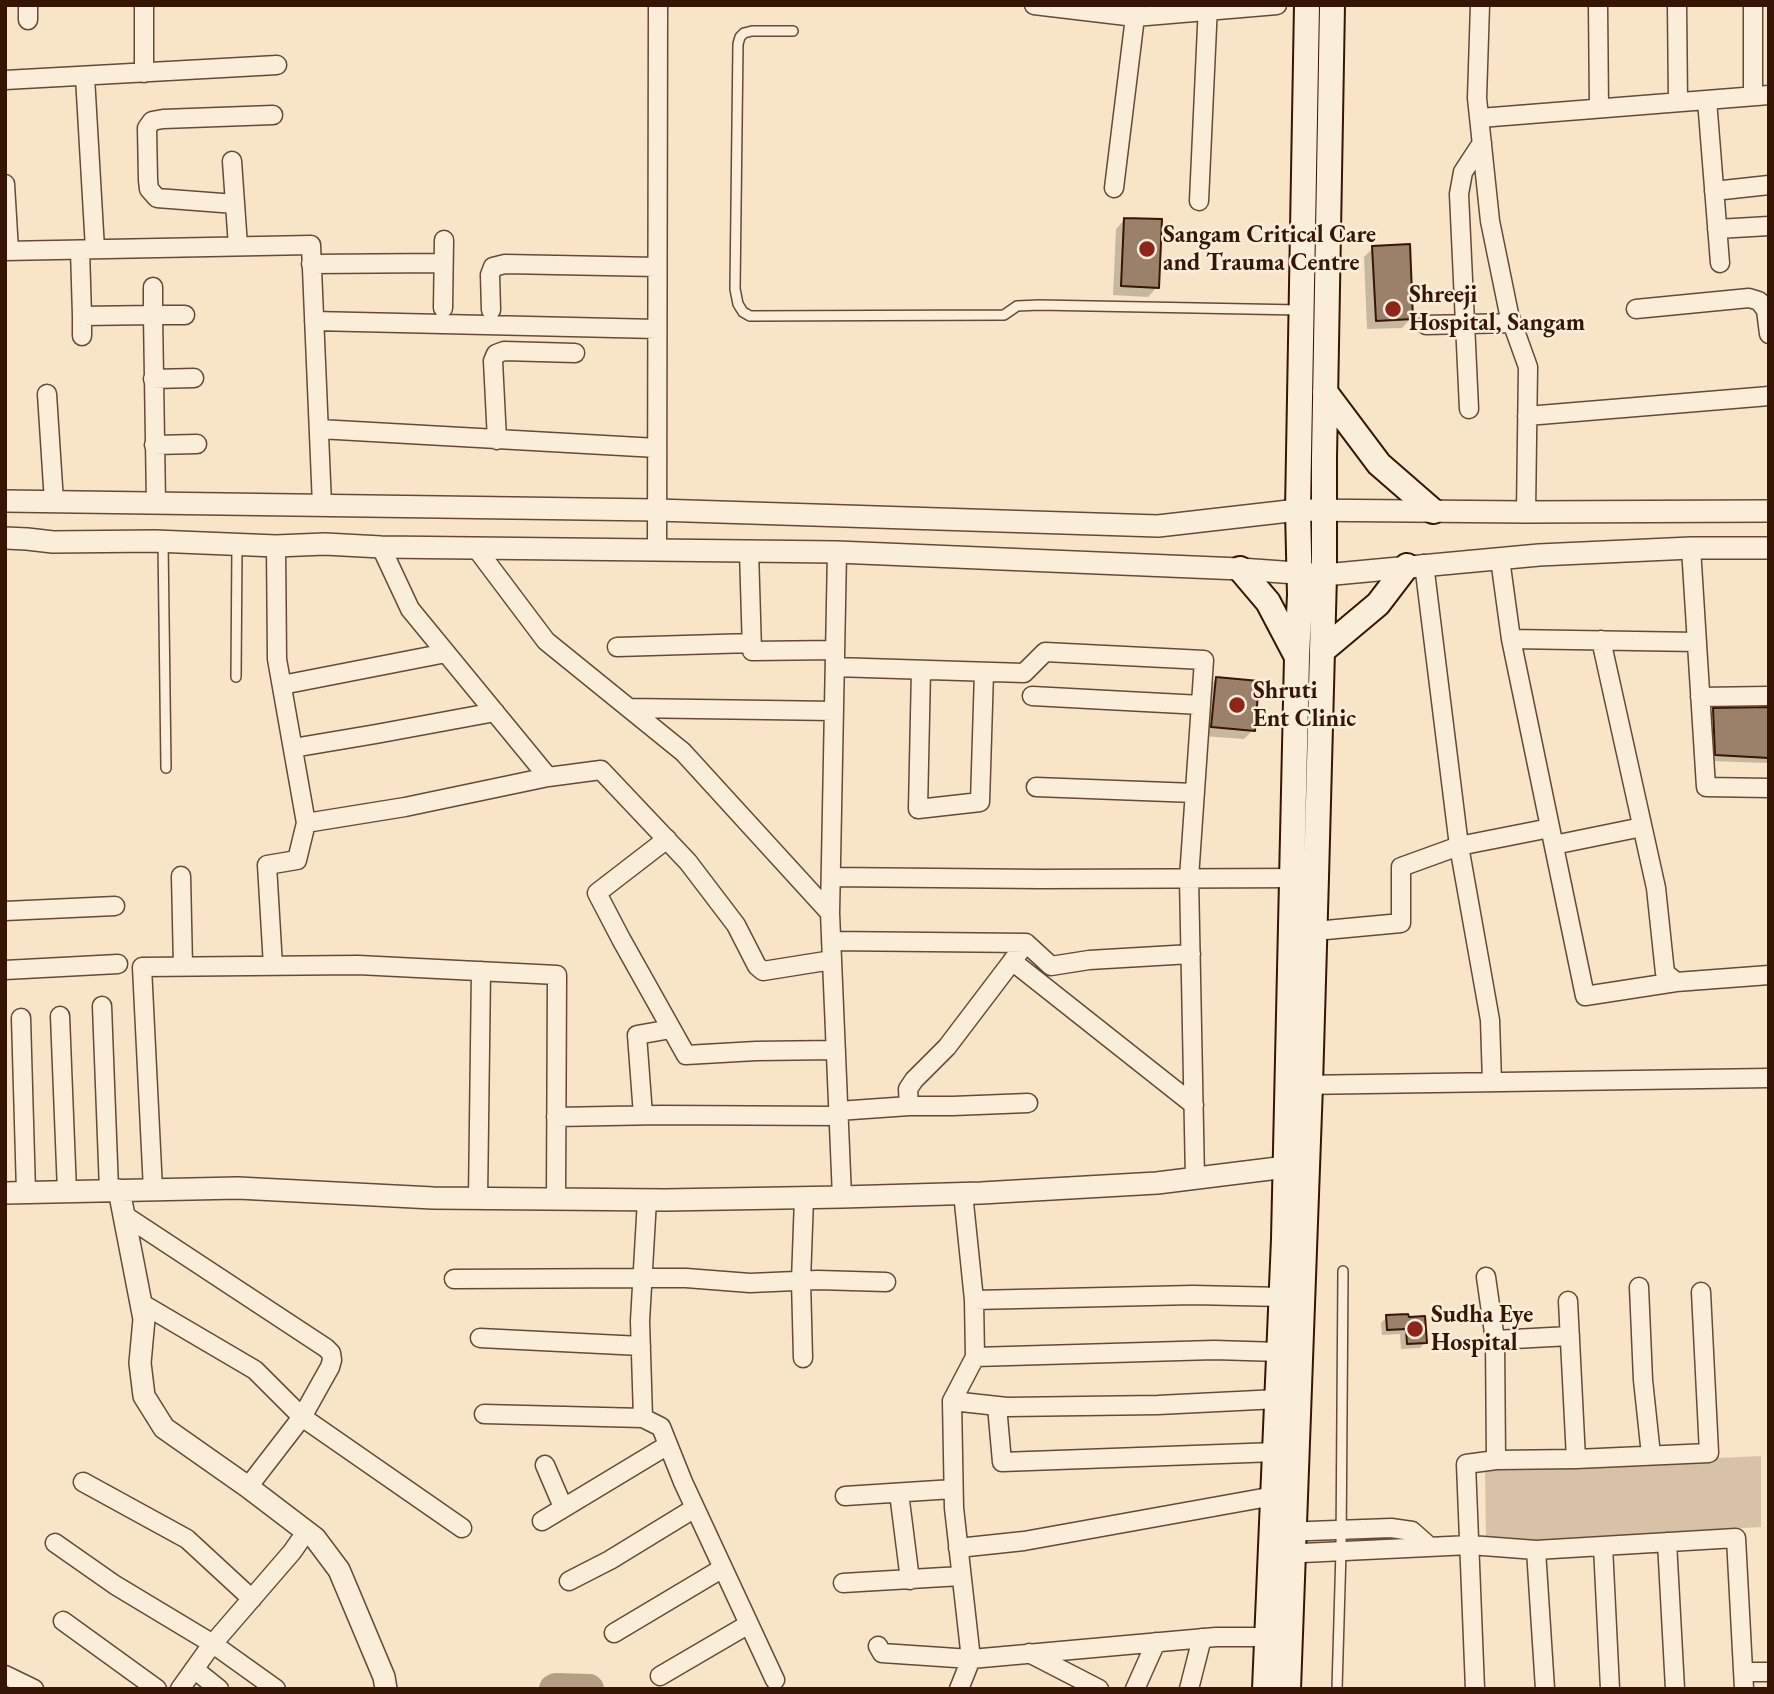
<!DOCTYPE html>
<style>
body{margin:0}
#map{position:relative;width:1774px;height:1694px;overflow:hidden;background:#f8e5c8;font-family:"EB Garamond",serif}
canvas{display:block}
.frame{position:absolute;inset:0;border:7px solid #361505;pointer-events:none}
</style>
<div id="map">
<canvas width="1774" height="1694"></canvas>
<div class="frame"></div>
</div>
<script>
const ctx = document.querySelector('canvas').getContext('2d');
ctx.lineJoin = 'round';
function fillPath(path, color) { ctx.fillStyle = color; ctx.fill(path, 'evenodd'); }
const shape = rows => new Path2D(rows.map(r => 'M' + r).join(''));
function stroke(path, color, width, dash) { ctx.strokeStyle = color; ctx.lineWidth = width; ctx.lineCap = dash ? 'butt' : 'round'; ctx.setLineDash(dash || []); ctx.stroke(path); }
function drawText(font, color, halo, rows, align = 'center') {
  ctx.font = font + ' "EB Garamond",serif'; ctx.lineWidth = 5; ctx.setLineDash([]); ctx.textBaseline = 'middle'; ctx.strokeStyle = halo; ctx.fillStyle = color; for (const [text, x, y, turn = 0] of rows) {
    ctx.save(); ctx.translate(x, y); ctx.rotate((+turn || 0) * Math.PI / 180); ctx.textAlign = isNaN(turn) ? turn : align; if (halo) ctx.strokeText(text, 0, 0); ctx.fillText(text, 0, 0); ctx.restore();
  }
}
fillPath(shape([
 [1761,1456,1761,1527,1486,1543,1485,1469]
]), '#d7c2a7');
fillPath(shape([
 [1125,219,1157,287,1148,297,1113,295,1116,229],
 [1373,248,1411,318,1402,328,1367,329,1364,257],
 [1216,679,1253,730,1244,739,1203,736,1207,688],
 [1769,709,1769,763,1710,761,1708,716,1714,710],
 [1387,1317,1407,1319,1425,1342,1420,1348,1401,1349,1400,1334,1382,1335,1381,1323]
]), '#0003');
stroke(shape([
 [554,1689,556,1688,589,1689]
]), '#b69e86', 30);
const building = shape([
 [1124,218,1162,219,1159,288,1121,286,1124,218],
 [1410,244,1413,319,1376,321,1372,246,1410,244],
 [1216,677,1259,681,1255,731,1211,727,1216,677],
 [1769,707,1769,758,1715,755,1713,708,1769,707],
 [1408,1314,1409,1317,1425,1316,1427,1343,1407,1344,1406,1329,1387,1330,1386,1315,1408,1314]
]);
fillPath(building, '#9b816a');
stroke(building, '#361505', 2);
const service = shape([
 [793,31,752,31,744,33,740,37,738,44,735,289,738,304,743,312,750,316,1004,315,1017,306,1039,305,1300,310],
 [163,542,166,768],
 [236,677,237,546],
 [1337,1689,1341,1551,1343,1271]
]);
const minor = shape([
 [28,5,28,20],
 [1034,5,1135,17,1277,5],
 [1480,5,1477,98,1490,221,1509,314,1528,367,1526,512],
 [1598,5,1599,108],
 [1677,5,1678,102],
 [144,73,144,5],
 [85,77,95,249],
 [5,80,277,65],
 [1753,96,1753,5],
 [1707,100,1720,263],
 [1480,118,1769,95],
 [232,161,238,246],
 [5,184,9,251],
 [1114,188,1135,17,1135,5],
 [1714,191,1769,185],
 [1199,201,1208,5],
 [235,204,157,198,149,189,148,180,147,128,152,121,163,119,273,115],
 [1717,229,1769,226],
 [80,250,82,316,153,315,156,503],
 [5,251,311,245,322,505],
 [311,264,443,263],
 [153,287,153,315,185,315],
 [443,308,444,240],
 [1636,309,1749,298,1759,301,1766,310,1769,334],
 [491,310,490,275,493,267,505,264,657,267],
 [82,316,82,336],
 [314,321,657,329],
 [1426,325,1512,323],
 [153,379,194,378],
 [47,394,54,502],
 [1469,409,1459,194,1463,172,1482,143],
 [1527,416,1769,396],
 [319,429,657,448],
 [497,440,493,361,496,354,504,351,575,353],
 [154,445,197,444],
 [276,546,277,659,306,823,405,807,548,777],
 [381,547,410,609,548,777,601,770,688,862,736,925,757,966,763,971,832,960],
 [476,548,546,641,683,752,830,913,842,1197],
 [1691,548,1706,787,1769,788],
 [657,550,658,5],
 [749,551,752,651,835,650],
 [1500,559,1511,639,1585,996,1676,982],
 [1424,564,1459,846,1490,1020,1492,1082],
 [1511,639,1697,642],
 [1601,640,1656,888,1665,973,1676,982,1769,975],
 [617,647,752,643],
 [835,667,1024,673,1045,652,1204,660,1189,878,1195,1179],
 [921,670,918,809,980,802,984,672],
 [282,685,446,653],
 [1032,696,1201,705],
 [1700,697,1769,696],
 [629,708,834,711],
 [293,748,376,734,495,712],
 [1036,787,1195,793],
 [667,839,597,893,621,939,686,1055,756,1051,836,1050],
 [1554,845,1642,827],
 [181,876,183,966],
 [831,877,1041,879,1303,878],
 [5,911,115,906],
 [830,913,837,552],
 [1315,931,1401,923,1401,867,1459,846,1550,828],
 [831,941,1026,943,1051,966,1089,960,1191,954],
 [1012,961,1194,1105],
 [273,966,267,865,297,860,306,823],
 [5,970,118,964],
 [102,1006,109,1190],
 [60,1016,67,1192],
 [21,1018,26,1192],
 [1300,1085,1769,1078],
 [909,1106,953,1106,1028,1103],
 [838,1111,909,1106,908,1089,914,1080,947,1047,1026,943],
 [643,1115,637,1035,671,1029],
 [556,1117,661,1115,838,1116],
 [153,1190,142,967,358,965,557,975,556,1199],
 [963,1193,974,1300,1193,1295,1282,1297],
 [478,1199,481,971],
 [124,1215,326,1348,331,1353,332,1360,330,1367,302,1417,462,1528],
 [1486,1277,1495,1340,1496,1460],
 [454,1279,643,1278,686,1278,750,1283,818,1280,886,1282],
 [1639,1287,1643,1380,1651,1455],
 [974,1300,975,1357,1214,1350,1280,1352],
 [1568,1301,1576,1459],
 [141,1303,255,1370,302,1417,248,1487],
 [480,1338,641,1346],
 [1495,1340,1570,1336],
 [975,1357,952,1401,954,1508,971,1659,1216,1637,1278,1637],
 [803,1358,801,1281,804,1198],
 [952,1401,1007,1407,1158,1405,1278,1399],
 [997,1406,1002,1462,1276,1452],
 [484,1414,643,1418,640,1321,647,1200],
 [643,1418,661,1427,683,1482,775,1680],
 [545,1465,563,1507],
 [83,1482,187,1539,252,1599],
 [899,1493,910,1580],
 [845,1496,953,1489],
 [542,1521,668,1445],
 [1282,1532,1391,1528,1412,1531,1430,1547],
 [1667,1542,1675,1689],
 [55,1543,115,1585,213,1644,276,1689],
 [1603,1546,1610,1689],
 [958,1548,1024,1541,1274,1496],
 [1536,1550,1545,1689],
 [1282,1554,1470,1545,1536,1550,1736,1538,1744,1689],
 [569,1581,610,1560,695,1508],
 [843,1583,961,1576],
 [63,1621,157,1689],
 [614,1633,723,1568],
 [878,1646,882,1653,971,1659,959,1689],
 [1029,1653,1099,1689],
 [194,1669,219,1689],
 [1743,1672,1769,1672],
 [5,1675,34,1689],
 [660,1676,749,1624],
 [180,1689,210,1647,292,1552,306,1532],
 [1135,1689,1156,1642],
 [1189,1689,1202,1638],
 [1475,1689,1466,1464,1496,1460,1576,1459,1709,1453,1701,1292]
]);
const tertiary = shape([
 [5,501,657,510,1158,526,1298,510,1526,512,1769,511],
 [5,538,27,539,53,542,155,541,276,546,325,544,381,547,837,552,1240,569,1324,575,1539,555,1691,548,1769,548],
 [119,1190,144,1319,140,1363,144,1396,164,1428,248,1487,315,1538,339,1570,384,1677,386,1689],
 [5,1193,238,1188,433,1198,665,1200,842,1197,981,1193,1157,1183,1286,1167]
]);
const secondary = shape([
 [1325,392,1379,464,1433,511],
 [1240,569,1268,602,1297,657],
 [1322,651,1378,604,1407,566],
 [1265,1689,1284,1239,1297,657,1300,595,1298,510,1307,5],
 [1288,1689,1310,1085,1316,877,1324,575,1324,458,1332,5]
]);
stroke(service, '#664936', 12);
stroke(minor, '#664936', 21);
stroke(tertiary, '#664936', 24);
stroke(secondary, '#361505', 28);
stroke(service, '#faeedb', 9);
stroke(minor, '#faeedb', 18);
stroke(tertiary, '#faeedb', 21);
stroke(secondary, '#faeedb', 24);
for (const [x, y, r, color] of [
 [1147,249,9,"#8f2418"],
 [1393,309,9,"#8f2418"],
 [1237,705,9,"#8f2418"],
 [1415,1329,9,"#8f2418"]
]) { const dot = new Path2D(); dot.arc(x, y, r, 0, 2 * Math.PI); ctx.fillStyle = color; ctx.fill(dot); stroke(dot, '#faeedb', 2.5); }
drawText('bold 24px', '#361505', '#faeedb', [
 ["Sangam Critical Care",1163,235],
 ["and Trauma Centre",1163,263],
 ["Shreeji",1409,295],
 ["Hospital, Sangam",1409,323],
 ["Shruti",1253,691],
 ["Ent Clinic",1253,719],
 ["Sudha Eye",1431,1315],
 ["Hospital",1431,1343]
], 'left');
</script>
